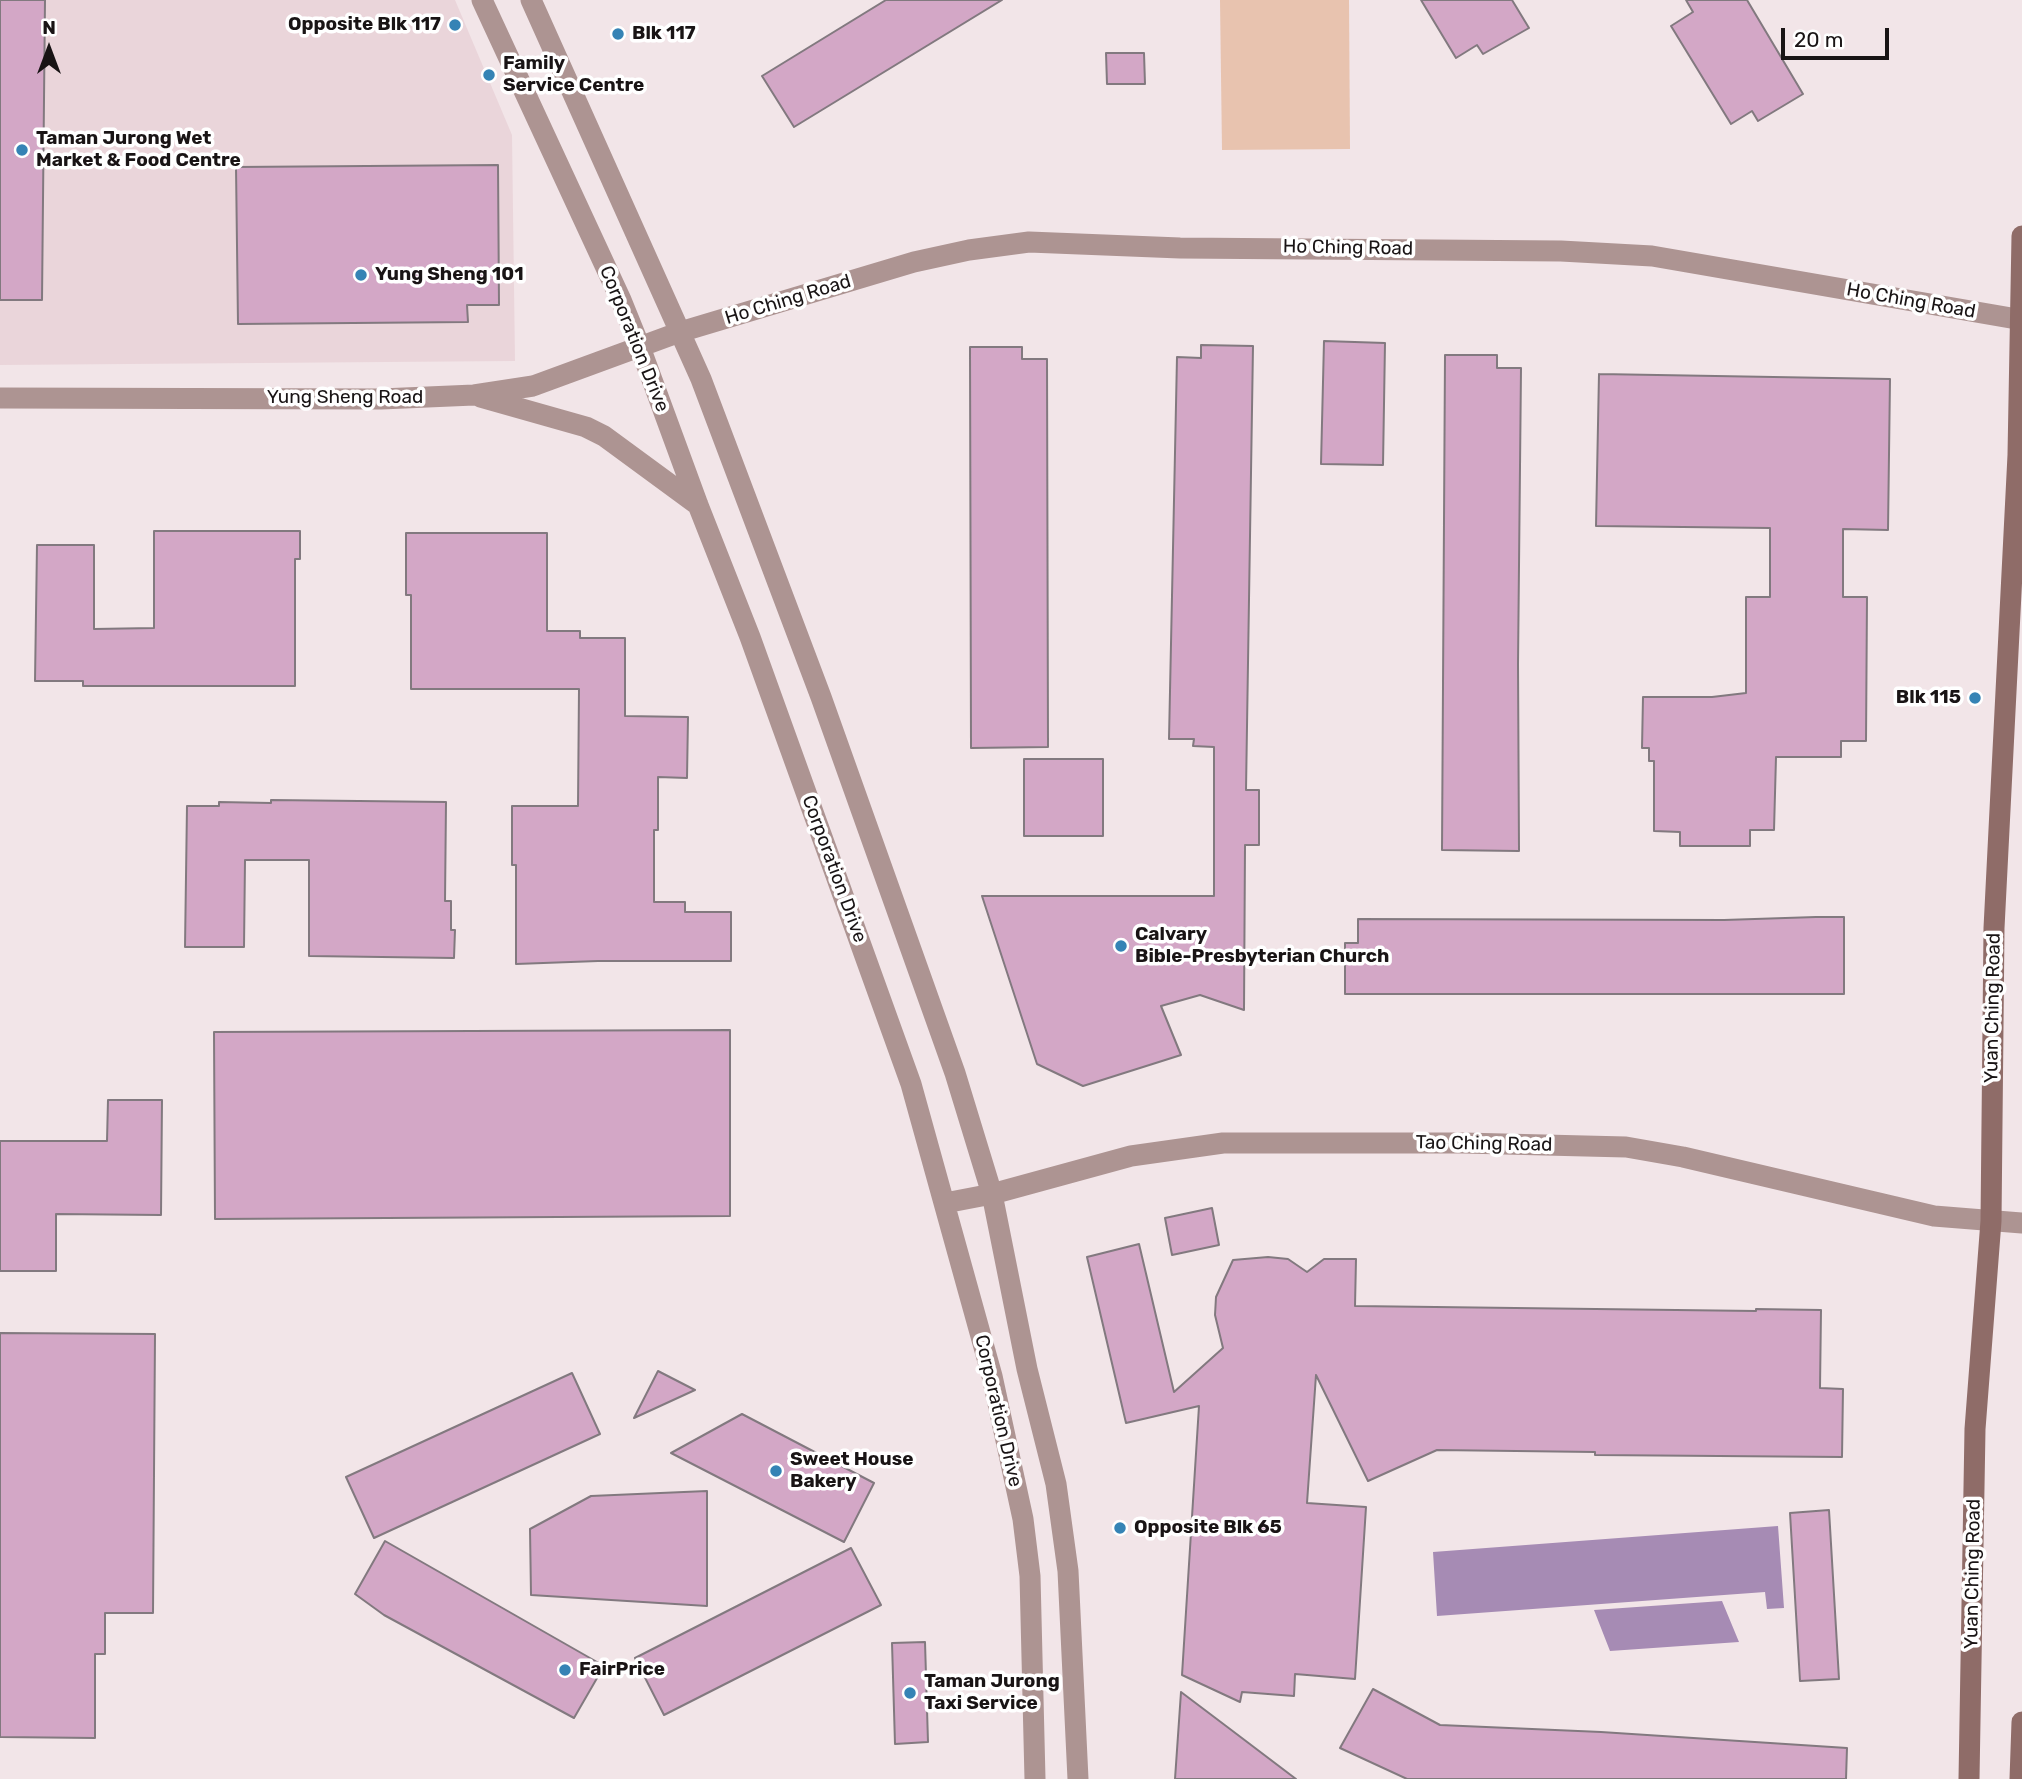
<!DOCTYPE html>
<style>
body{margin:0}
#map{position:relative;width:2022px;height:1779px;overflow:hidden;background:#f2e5e8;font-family:Rubik,sans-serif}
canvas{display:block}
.north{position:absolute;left:14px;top:14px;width:70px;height:70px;-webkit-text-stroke:5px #fff;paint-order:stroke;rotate:0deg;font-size:19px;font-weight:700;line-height:28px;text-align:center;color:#191415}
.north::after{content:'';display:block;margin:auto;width:24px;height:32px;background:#191415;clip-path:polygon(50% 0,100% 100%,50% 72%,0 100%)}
.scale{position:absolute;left:1781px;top:28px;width:108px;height:32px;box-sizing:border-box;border:4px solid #191415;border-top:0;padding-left:9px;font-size:21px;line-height:24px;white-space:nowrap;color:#191415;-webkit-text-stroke:5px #fff;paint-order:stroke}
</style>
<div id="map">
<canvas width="2022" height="1779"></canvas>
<div class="north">N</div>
<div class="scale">20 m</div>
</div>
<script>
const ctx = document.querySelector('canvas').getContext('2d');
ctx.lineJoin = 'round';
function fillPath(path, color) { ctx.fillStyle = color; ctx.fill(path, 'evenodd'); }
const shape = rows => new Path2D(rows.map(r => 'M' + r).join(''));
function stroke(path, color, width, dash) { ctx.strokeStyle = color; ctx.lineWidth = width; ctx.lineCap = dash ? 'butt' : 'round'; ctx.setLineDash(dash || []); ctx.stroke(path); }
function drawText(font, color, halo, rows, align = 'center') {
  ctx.font = font + ' Rubik,sans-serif'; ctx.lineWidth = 7; ctx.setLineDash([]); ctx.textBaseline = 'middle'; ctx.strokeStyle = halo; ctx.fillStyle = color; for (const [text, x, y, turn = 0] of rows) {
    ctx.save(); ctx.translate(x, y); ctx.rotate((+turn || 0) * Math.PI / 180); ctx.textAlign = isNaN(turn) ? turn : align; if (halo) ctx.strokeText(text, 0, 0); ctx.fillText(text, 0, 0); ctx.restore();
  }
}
fillPath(shape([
 [0,0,455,0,512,135,515,361,0,365]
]), '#ead5da');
fillPath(shape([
 [1220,0,1349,0,1350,149,1222,150]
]), '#e8c3af');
fillPath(shape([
 [1778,1526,1784,1608,1767,1609,1765,1592,1437,1616,1433,1552],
 [1722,1601,1739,1642,1610,1651,1594,1610]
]), '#a68bb4');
const building = shape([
 [0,0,45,0,42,300,0,300,0,0],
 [886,0,1002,0,794,127,762,76,886,0],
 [1421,0,1512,0,1529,28,1483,54,1477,45,1456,58,1421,0],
 [1686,0,1747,0,1803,94,1758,121,1752,111,1731,124,1671,26,1693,12,1686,0],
 [1106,53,1144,53,1145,84,1107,84,1106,53],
 [498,165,499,305,467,305,468,322,238,324,236,167,498,165],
 [1324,341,1385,343,1383,465,1321,464,1324,341],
 [1201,345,1253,346,1246,790,1259,790,1259,845,1245,845,1244,1010,1200,995,1161,1006,1181,1055,1083,1086,1037,1064,982,896,1214,896,1214,747,1193,746,1194,739,1169,739,1177,357,1201,358,1201,345],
 [970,347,1022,347,1022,359,1047,359,1048,747,971,748,970,347],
 [1445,355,1497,355,1497,368,1521,368,1518,664,1519,851,1442,850,1445,355],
 [1599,374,1890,379,1888,530,1843,529,1843,597,1867,597,1866,741,1841,741,1841,757,1776,757,1774,830,1750,830,1750,846,1680,846,1680,832,1654,831,1654,761,1649,761,1649,748,1642,748,1643,697,1712,697,1746,693,1746,597,1770,597,1770,528,1596,526,1599,374],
 [154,531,300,531,300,559,295,559,295,686,83,686,83,681,35,681,37,545,94,545,94,629,154,628,154,531],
 [406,533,547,533,547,631,580,631,580,638,625,638,625,716,688,717,687,778,658,777,658,830,654,830,654,902,685,902,685,912,731,912,731,961,598,961,516,964,516,865,512,865,512,806,578,806,579,689,411,689,411,595,406,595,406,533],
 [1024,759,1103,759,1103,836,1024,836,1024,759],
 [271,800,446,802,445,901,451,901,451,930,455,930,454,958,309,956,309,860,245,860,244,947,185,947,187,806,219,806,219,802,271,803,271,800],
 [1816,917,1844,917,1844,994,1345,994,1345,943,1358,943,1358,919,1724,920,1816,917],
 [730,1030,730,1216,215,1219,214,1032,730,1030],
 [108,1100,162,1100,161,1215,56,1214,56,1271,0,1271,0,1141,107,1141,108,1100],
 [1212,1208,1219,1245,1172,1255,1165,1218,1212,1208],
 [1139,1244,1174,1392,1223,1348,1215,1315,1216,1297,1233,1260,1268,1257,1288,1259,1307,1272,1324,1259,1356,1259,1355,1306,1756,1311,1756,1309,1821,1310,1820,1388,1843,1389,1842,1457,1595,1455,1595,1452,1437,1450,1368,1481,1316,1375,1307,1503,1366,1507,1355,1679,1295,1674,1294,1696,1242,1692,1240,1702,1182,1675,1199,1406,1126,1423,1087,1257,1139,1244],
 [0,1333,155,1334,153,1613,105,1613,105,1654,95,1654,95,1738,0,1737,0,1333],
 [658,1371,695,1390,634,1418,658,1371],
 [572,1373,600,1434,374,1538,346,1477,572,1373],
 [742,1414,874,1483,844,1542,671,1453,742,1414],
 [707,1491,707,1606,531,1595,530,1529,591,1496,707,1491],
 [1829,1510,1839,1679,1800,1681,1790,1513,1829,1510],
 [385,1541,604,1666,574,1718,384,1615,355,1594,385,1541],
 [851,1548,881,1605,664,1715,635,1658,851,1548],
 [925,1642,928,1742,895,1744,892,1643,925,1642],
 [1373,1689,1440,1725,1601,1732,1847,1748,1846,1779,1407,1779,1340,1748,1373,1689],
 [1181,1692,1230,1729,1296,1779,1175,1779,1181,1692]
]);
fillPath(building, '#d3a7c6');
stroke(building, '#82797f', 2);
stroke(shape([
 [482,0,621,300,640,347,698,505,750,637,911,1084,992,1376,1023,1519,1030,1576,1035,1779],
 [531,0,701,379,821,697,955,1073,992,1194,1027,1369,1056,1484,1068,1571,1078,1779],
 [480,397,586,427,604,436,698,505],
 [0,398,381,399,474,395,533,386,680,332,914,262,969,250,1029,242,1180,248,1561,251,1652,256,2022,320],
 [945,1203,992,1194,1131,1156,1223,1143,1463,1143,1626,1147,1683,1157,1934,1216,2022,1223]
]), '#ad9492', 21);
stroke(shape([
 [1969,1779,1975,1429,1991,1221,1994,928,2018,455,2022,236],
 [2020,1779,2022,1722]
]), '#8f6c68', 21);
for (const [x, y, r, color] of [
 [455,25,7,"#3583b5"],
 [618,34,7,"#3583b5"],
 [489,75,7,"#3583b5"],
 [22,150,7,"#3583b5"],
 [361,275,7,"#3583b5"],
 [1975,698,7,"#3583b5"],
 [1121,946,7,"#3583b5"],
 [776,1471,7,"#3583b5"],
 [1120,1528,7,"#3583b5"],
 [565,1670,7,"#3583b5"],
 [910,1693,7,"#3583b5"]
]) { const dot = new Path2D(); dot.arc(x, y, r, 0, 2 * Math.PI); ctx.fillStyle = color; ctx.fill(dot); stroke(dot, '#fff', 2.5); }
drawText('bold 19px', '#191415', '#fff', [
 ["Opposite Blk 117",441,25,"right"],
 ["Blk 117",632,34],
 ["Family",503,64],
 ["Service Centre",503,86],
 ["Taman Jurong Wet",36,139],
 ["Market & Food Centre",36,161],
 ["Yung Sheng 101",375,275],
 ["Blk 115",1961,698,"right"],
 ["Calvary",1135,935],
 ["Bible-Presbyterian Church",1135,957],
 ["Sweet House",790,1460],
 ["Bakery",790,1482],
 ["Opposite Blk 65",1134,1528],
 ["FairPrice",579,1670],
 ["Taman Jurong",924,1682],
 ["Taxi Service",924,1704]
], 'left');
drawText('19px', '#191415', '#fff', [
 ["Ho Ching Road",1348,248,1],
 ["Ho Ching Road",788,300,-17],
 ["Ho Ching Road",1911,301,10],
 ["Corporation Drive",634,339,68],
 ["Yung Sheng Road",345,398],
 ["Corporation Drive",834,869,70],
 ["Yuan Ching Road",1993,1008,-89],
 ["Tao Ching Road",1484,1144,1],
 ["Corporation Drive",998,1411,77],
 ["Yuan Ching Road",1973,1574,-89]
]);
</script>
